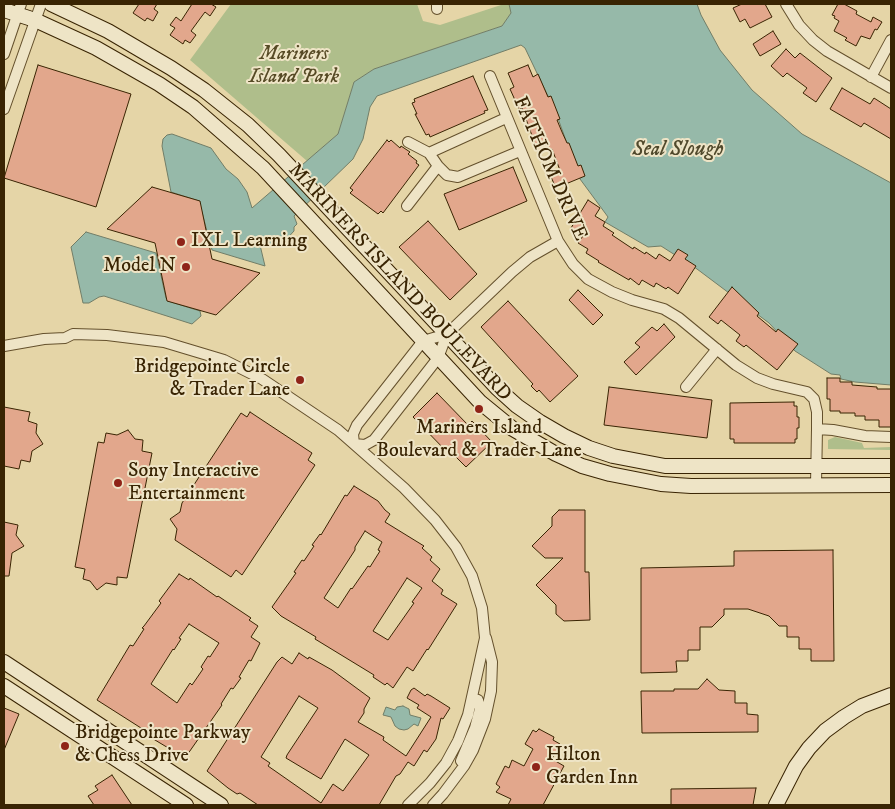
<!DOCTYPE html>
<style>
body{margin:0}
#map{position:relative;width:895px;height:809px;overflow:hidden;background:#e5d5a7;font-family:"IM FELL DW Pica",serif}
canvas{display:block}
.frame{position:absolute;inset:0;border:5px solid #392403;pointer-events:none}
</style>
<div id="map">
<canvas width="895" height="809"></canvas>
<div class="frame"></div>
</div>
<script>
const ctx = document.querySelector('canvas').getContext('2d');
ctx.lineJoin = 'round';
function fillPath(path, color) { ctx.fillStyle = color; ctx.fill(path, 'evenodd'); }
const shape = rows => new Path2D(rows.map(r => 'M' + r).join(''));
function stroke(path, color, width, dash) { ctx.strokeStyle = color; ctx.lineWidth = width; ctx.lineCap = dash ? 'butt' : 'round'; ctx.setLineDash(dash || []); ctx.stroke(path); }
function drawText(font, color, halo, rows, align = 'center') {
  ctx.font = font + ' "IM FELL DW Pica",serif'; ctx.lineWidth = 4; ctx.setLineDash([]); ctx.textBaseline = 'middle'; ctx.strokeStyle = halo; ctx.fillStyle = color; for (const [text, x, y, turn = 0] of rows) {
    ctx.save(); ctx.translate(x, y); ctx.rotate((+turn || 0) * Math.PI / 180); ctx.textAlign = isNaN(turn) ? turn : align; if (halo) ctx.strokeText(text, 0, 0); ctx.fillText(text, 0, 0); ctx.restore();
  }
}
fillPath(shape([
 [231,4,417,4,423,21,440,25,504,4,509,4,511,13,502,26,374,69,354,82,338,134,307,161,190,60],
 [835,437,862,443,864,448,891,447,891,450,828,449,828,440]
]), '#afbe8b');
const water = shape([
 [509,4,697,4,701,15,720,50,752,90,802,134,891,183,891,385,855,382,841,379,840,375,831,374,795,351,769,323,697,269,661,246,648,247,605,222,608,217,580,179,556,113,525,48,521,45,377,96,370,107,363,139,353,159,294,216,297,224,294,227,294,231,281,245,260,245,265,266,212,250,199,201,171,192,162,146,163,139,167,135,172,134,211,148,226,169,238,179,247,192,252,208,338,134,354,82,374,69,502,26,511,13,509,4],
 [86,232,156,253,166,298,168,301,200,311,201,316,192,324,104,296,99,297,89,303,83,303,71,247,86,232],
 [403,706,409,709,410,715,421,718,418,726,414,724,408,729,404,730,399,729,395,726,391,717,383,715,386,707,395,710,397,707,403,706]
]);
fillPath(water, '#96b9a9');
stroke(water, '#717d67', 1);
const building = shape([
 [139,4,157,4,154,9,158,12,153,21,147,18,145,21,133,13,139,4],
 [192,4,211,4,216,7,210,16,205,12,202,16,191,31,196,35,190,43,185,40,183,44,170,35,175,28,170,25,176,17,181,21,192,4],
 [742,4,765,4,772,17,750,28,745,19,740,22,733,8,742,4],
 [838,4,844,4,857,11,856,14,871,22,873,17,882,22,877,30,875,29,870,39,861,36,856,46,845,40,847,38,834,31,839,21,834,18,835,16,832,15,838,4],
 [773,31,781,44,760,56,753,44,773,31],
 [786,49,795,58,800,53,832,78,816,102,803,93,807,88,787,73,783,77,771,66,786,49],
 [38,65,131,94,96,207,4,178,38,65],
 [528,65,533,77,538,74,548,97,551,96,560,119,557,120,562,132,567,143,569,143,578,166,581,165,585,176,556,188,551,177,561,173,552,149,548,151,547,149,538,152,522,108,519,109,510,89,514,87,508,73,528,65],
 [473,76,488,110,484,111,485,113,430,137,429,134,426,135,415,114,417,114,412,103,415,102,414,99,473,76],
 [842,88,870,104,874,98,891,109,891,139,864,123,861,127,830,109,842,88],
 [387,140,389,142,391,140,400,148,401,146,410,152,408,154,417,161,416,163,419,165,383,213,381,211,378,214,350,193,353,190,350,188,387,140],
 [513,167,527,201,459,230,444,194,513,167],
 [152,187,200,201,212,259,260,273,216,315,167,301,155,243,107,229,152,187],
 [588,200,600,208,595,216,605,222,603,226,614,233,612,235,633,249,634,247,645,254,646,252,656,259,659,254,670,261,678,249,688,255,685,259,696,266,678,294,668,287,666,289,656,283,654,287,642,280,639,285,630,278,629,280,598,262,599,261,586,253,588,249,578,243,583,236,571,228,588,200],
 [428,221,477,274,450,300,399,247,428,221],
 [732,287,759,313,757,316,776,332,778,329,798,344,777,370,746,345,744,347,736,341,740,335,721,320,718,324,709,317,732,287],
 [578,290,603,315,593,325,569,300,578,290],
 [508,301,578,376,550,402,539,390,537,392,531,386,533,384,481,327,508,301],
 [664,324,675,337,636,375,624,362,640,347,635,343,652,327,657,331,664,324],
 [827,378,840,378,840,382,852,382,852,385,877,387,877,389,891,389,891,427,879,427,879,420,865,420,865,416,855,416,855,413,840,413,840,411,830,411,830,399,827,399,827,378],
 [609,387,712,400,707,438,604,425,609,387],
 [437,393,468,425,472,421,492,442,466,467,451,452,449,454,413,417,437,393],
 [794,402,794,406,797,406,797,417,799,417,799,428,797,428,797,439,795,439,795,443,734,443,734,439,730,439,730,403,794,402],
 [4,407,30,412,28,421,37,424,36,433,43,444,32,451,30,462,21,460,19,469,4,466,4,407],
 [250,412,312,453,308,460,315,465,242,575,236,570,231,577,175,540,177,529,170,519,180,512,182,503,241,413,247,417,250,412],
 [128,430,135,439,143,440,142,451,152,453,127,578,117,577,117,585,106,583,97,590,90,581,83,579,85,569,75,567,98,442,104,443,106,433,117,435,128,430],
 [354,486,378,501,385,510,390,514,385,522,424,546,422,548,432,557,430,560,440,569,432,581,443,590,441,594,457,604,428,650,427,649,413,671,407,667,393,688,387,683,385,685,373,677,374,675,315,639,316,637,281,616,272,607,296,573,294,572,302,560,304,561,314,546,312,545,320,534,321,535,345,495,347,496,354,486],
 [365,531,382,542,378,550,380,551,370,567,368,566,352,589,351,588,338,608,324,598,355,550,355,547,365,531],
 [407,578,422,588,412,602,414,603,388,640,373,631,407,578],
 [559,510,585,510,585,572,589,572,590,620,564,621,556,614,556,605,536,585,563,558,545,558,532,546,552,526,552,517,559,510],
 [4,522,18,525,16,535,24,546,12,553,9,576,4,576,4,522],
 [833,550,834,661,811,661,811,649,799,649,799,637,787,637,787,626,779,626,769,616,748,609,724,609,724,615,712,627,700,627,700,650,688,650,688,661,676,661,677,672,641,673,641,568,734,566,734,551,833,550],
 [179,574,189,580,190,578,217,597,218,596,251,618,249,620,258,626,251,637,260,643,251,661,249,660,239,677,241,678,233,689,231,688,221,704,222,705,185,758,150,737,152,735,97,700,130,645,133,646,144,629,142,628,144,626,161,603,159,601,179,574],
 [189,624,219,643,210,657,208,656,201,667,203,669,192,685,190,683,177,703,151,684,173,649,174,650,181,639,179,638,189,624],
 [299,653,308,659,309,657,332,670,370,698,364,709,364,713,358,722,384,737,383,740,406,756,431,717,417,708,419,705,407,698,411,690,414,688,425,696,427,694,431,696,450,708,443,719,441,718,436,739,427,752,424,750,414,766,408,762,400,774,396,776,379,805,258,805,240,793,237,794,228,788,207,771,277,662,282,657,292,664,299,653],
 [299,696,318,708,287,755,286,758,321,779,345,739,369,755,343,791,333,784,321,803,268,766,270,763,261,757,299,696],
 [707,679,719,690,735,691,735,703,747,703,747,714,758,715,758,732,642,733,641,691,674,691,674,689,698,689,707,679],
 [4,708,19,714,4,750,4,708],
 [539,729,554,737,553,740,560,744,552,759,564,766,543,805,508,805,511,799,496,792,500,787,496,784,505,766,509,768,512,760,524,766,533,749,525,744,533,730,536,732,539,729],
 [112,775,132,805,94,805,88,796,98,790,95,786,112,775],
 [756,788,753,805,671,805,671,789,756,788]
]);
fillPath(building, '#e2a78c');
stroke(building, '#392403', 1);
const street = shape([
 [786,4,799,25,813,40,827,51,891,88],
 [437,9,437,4],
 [4,54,21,4],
 [490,76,558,241,573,264,588,279,612,292,632,300,664,309,679,318,736,365,757,378,773,384,807,392,814,399,817,412,817,429,833,430,865,436,891,437],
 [871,77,891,40],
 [4,109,41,4],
 [506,118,429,153,438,166,447,175,458,177,520,151],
 [408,142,429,153],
 [407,206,438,166],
 [4,346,44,339,65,338,73,334,107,335,164,342,224,360,262,379,338,430,404,488,435,520,456,547,472,576,482,608,485,638,468,715,458,741,446,763,430,783,408,805],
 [686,387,717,349],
 [354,444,353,434,357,425,423,341,447,334,512,272,530,257,558,241],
 [354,444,365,445,374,440,438,358,447,334],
 [816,485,817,429],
 [461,761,475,728,480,709,478,700,472,698],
 [433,805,443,794,464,766,473,750,485,719,491,691,492,662,486,638]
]);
const secondary = shape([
 [51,4,108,31,171,68,204,90,248,125,279,155,497,388,517,406,540,422,564,436,589,448,613,456,665,466,891,466],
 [4,10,35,20,96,48,159,84,193,107,263,168,480,402,513,429,556,454,582,466,610,474,661,484,691,486,891,485],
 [4,662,221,805],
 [4,686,186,805],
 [776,805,796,766,809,748,825,731,844,717,862,706,891,695]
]);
stroke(street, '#64502c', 12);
stroke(secondary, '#392403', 16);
stroke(street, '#eee4c6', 10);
stroke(secondary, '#eee4c6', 14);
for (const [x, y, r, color] of [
 [181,242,5,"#8f2418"],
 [186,267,5,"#8f2418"],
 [300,380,5,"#8f2418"],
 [479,409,5,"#8f2418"],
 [118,483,5,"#8f2418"],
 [65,746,5,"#8f2418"],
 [536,767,5,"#8f2418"]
]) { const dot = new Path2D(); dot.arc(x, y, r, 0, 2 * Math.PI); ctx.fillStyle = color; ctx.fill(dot); stroke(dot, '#eee4c6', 2); }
drawText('italic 20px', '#564a25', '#eee4c6', [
 ["Mariners",294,55],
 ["Island Park",294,78]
]);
drawText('20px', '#392403', '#eee4c6', [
 ["FATHOM DRIVE",549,169,66],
 ["MARINERS ISLAND BOULEVARD",399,283,47]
]);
drawText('20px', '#392403', '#eee4c6', [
 ["IXL Learning",191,242],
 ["Model N",176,267,"right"],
 ["Bridgepointe Circle",290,368,"right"],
 ["& Trader Lane",290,391,"right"],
 ["Mariners Island",479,429,"center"],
 ["Boulevard & Trader Lane",479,452,"center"],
 ["Sony Interactive",128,472],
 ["Entertainment",128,495],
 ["Bridgepointe Parkway",75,734],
 ["& Chess Drive",75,757],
 ["Hilton",546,756],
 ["Garden Inn",546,779]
], 'left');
drawText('italic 21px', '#50492c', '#eee4c6', [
 ["Seal Slough",678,151]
]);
</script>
